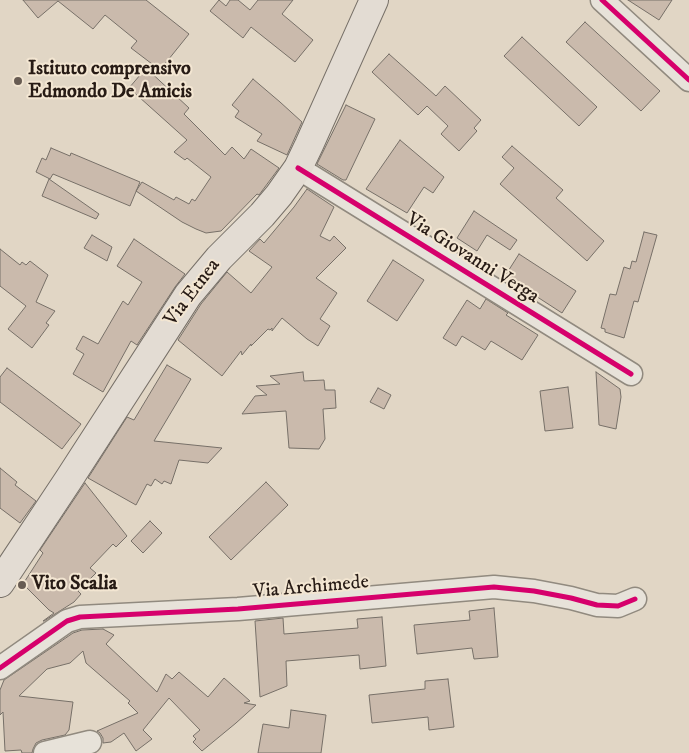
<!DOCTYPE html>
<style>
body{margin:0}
canvas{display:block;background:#e1d6c5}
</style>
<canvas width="689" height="753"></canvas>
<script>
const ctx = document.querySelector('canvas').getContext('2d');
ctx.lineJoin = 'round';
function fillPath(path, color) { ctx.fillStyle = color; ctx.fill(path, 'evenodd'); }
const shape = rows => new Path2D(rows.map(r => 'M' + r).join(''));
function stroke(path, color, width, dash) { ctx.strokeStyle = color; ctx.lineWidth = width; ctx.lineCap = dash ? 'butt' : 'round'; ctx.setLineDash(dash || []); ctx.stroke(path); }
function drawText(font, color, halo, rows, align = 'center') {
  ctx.font = font + ' "IM FELL DW Pica",serif'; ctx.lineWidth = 4; ctx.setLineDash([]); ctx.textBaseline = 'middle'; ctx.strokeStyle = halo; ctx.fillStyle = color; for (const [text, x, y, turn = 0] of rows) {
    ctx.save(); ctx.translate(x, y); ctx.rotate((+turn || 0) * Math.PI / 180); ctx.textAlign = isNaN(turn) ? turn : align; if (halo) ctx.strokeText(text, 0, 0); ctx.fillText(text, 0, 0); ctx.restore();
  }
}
const building = shape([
 [23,0,146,0,189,34,160,70,131,48,137,41,105,15,93,29,58,1,38,18,23,0],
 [219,0,226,6,230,0,238,0,250,10,258,0,293,0,282,14,313,40,295,62,251,27,243,38,210,11,219,0],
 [628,0,672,0,659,20,628,0],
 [585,22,660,91,641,111,566,42,585,22],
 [522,37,597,107,579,126,504,56,522,37],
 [389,54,436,96,445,86,481,120,474,128,477,131,459,151,441,134,448,126,427,106,418,115,372,72,389,54],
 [146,68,189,108,184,114,225,155,232,147,244,159,251,149,279,168,259,195,257,194,221,231,206,233,196,229,182,222,136,191,142,182,174,200,176,197,189,204,192,199,195,201,211,177,187,158,185,160,174,152,187,140,129,88,146,68],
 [253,79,280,102,302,122,287,155,257,141,262,134,235,117,239,111,232,105,253,79],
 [346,105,375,119,346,180,343,180,317,164,346,105],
 [400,140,444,177,433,193,424,187,407,213,366,189,400,140],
 [512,146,563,190,556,198,604,241,587,261,500,184,514,168,502,157,512,146],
 [51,148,70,156,71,153,140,182,130,206,53,174,50,179,36,172,42,158,46,160,51,148],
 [49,179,99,214,96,219,42,196,49,179],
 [307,189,334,207,320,236,330,241,334,236,346,248,316,278,337,293,320,319,330,326,318,346,307,339,282,318,272,331,272,328,270,330,268,329,251,346,251,344,242,355,241,351,222,376,178,340,201,304,227,272,251,293,272,267,249,251,260,239,264,243,294,207,307,189],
 [474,211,517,240,510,250,487,235,477,251,457,238,474,211],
 [644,232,657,235,638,302,634,301,624,338,605,332,605,329,601,328,610,294,616,295,624,267,630,269,632,261,636,262,644,232],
 [92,235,112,247,107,261,84,248,92,235],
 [134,239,185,274,175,287,137,345,131,341,103,392,73,374,84,354,76,349,83,336,98,344,123,301,128,305,142,282,117,266,134,239],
 [0,249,20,265,22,262,26,265,30,261,48,275,36,302,55,311,46,323,49,325,32,348,8,329,26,306,0,286,0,249],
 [519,254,576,291,562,313,505,276,519,254],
 [393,260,424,280,397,321,367,301,393,260],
 [486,299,508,313,506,315,538,335,522,360,491,341,485,350,462,336,456,346,443,338,467,300,480,309,486,299],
 [167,365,191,379,154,441,222,448,208,463,179,460,171,484,164,481,162,484,155,479,151,486,147,484,136,505,88,478,127,417,134,420,167,365],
 [7,368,81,424,62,449,0,402,0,377,7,368],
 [303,372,304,381,324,380,325,390,335,390,336,408,323,409,325,439,319,449,289,448,286,411,242,414,255,396,267,395,256,386,280,384,270,376,303,372],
 [596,372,620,389,621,397,616,429,599,425,596,372],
 [568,387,573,428,545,431,540,391,568,387],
 [378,388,391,395,384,409,370,402,378,388],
 [0,468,17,482,15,485,36,501,20,523,0,508,0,468],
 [266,482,288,505,231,560,209,537,266,482],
 [85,483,127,536,116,547,113,544,90,568,96,573,78,591,81,594,74,602,44,621,43,621,54,613,49,610,23,584,43,553,40,550,85,483],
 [150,521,162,533,143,553,131,541,150,521],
 [494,608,498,657,474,659,472,648,417,654,414,625,470,620,469,611,494,608],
 [382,617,386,666,360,669,359,655,286,661,287,686,260,697,255,621,283,618,284,634,358,628,357,619,382,617],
 [103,629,114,635,106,644,157,692,166,674,172,679,179,672,208,697,224,678,250,701,244,703,256,705,236,723,202,751,193,742,196,739,193,736,200,730,169,698,143,730,152,739,136,751,124,733,111,742,103,743,103,738,100,733,97,731,138,713,128,703,130,701,86,663,83,651,70,663,47,669,19,696,73,702,69,730,65,735,42,740,36,743,33,749,32,753,22,753,21,750,5,751,3,712,0,715,0,690,4,680,73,633,82,630,103,629],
 [448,679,454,727,429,730,428,717,372,723,369,695,425,689,425,681,448,679],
 [291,710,326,715,321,753,258,753,263,724,289,728,291,710]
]);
fillPath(building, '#cabaac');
stroke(building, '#777068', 1);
const minor = shape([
 [602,0,689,80],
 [298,168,631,374],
 [0,668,67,621,80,617,238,609,494,587,534,591,571,598,597,605,618,606,635,599],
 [45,753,90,742]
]);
const major = shape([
 [0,583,69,479,188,295,219,258,262,215,279,195,298,168,309,145,374,0]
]);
stroke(minor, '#918a7f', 25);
stroke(major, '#777068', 30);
stroke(minor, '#e7e2d9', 22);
stroke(major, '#e3dcd3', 28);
stroke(shape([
 [602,0,689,80],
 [298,168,631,374],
 [0,668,67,621,80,617,238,609,494,587,534,591,571,598,597,605,618,606,635,599]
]), '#d6006c', 5);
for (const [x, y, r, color] of [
 [18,81,5,"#685c53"],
 [22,585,5,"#685c53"]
]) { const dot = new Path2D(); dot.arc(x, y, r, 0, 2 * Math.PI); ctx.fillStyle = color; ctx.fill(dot); stroke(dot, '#f3e6d2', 2); }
drawText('bold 20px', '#271b15', '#f3e6d2', [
 ["Istituto comprensivo",28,70],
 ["Edmondo De Amicis",28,93],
 ["Vito Scalia",32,585]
], 'left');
drawText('20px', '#271b15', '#f3e6d2', [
 ["Via Giovanni Verga",472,259,32],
 ["Via Etnea",193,293,-53],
 ["Via Archimede",311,588,-5]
]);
</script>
